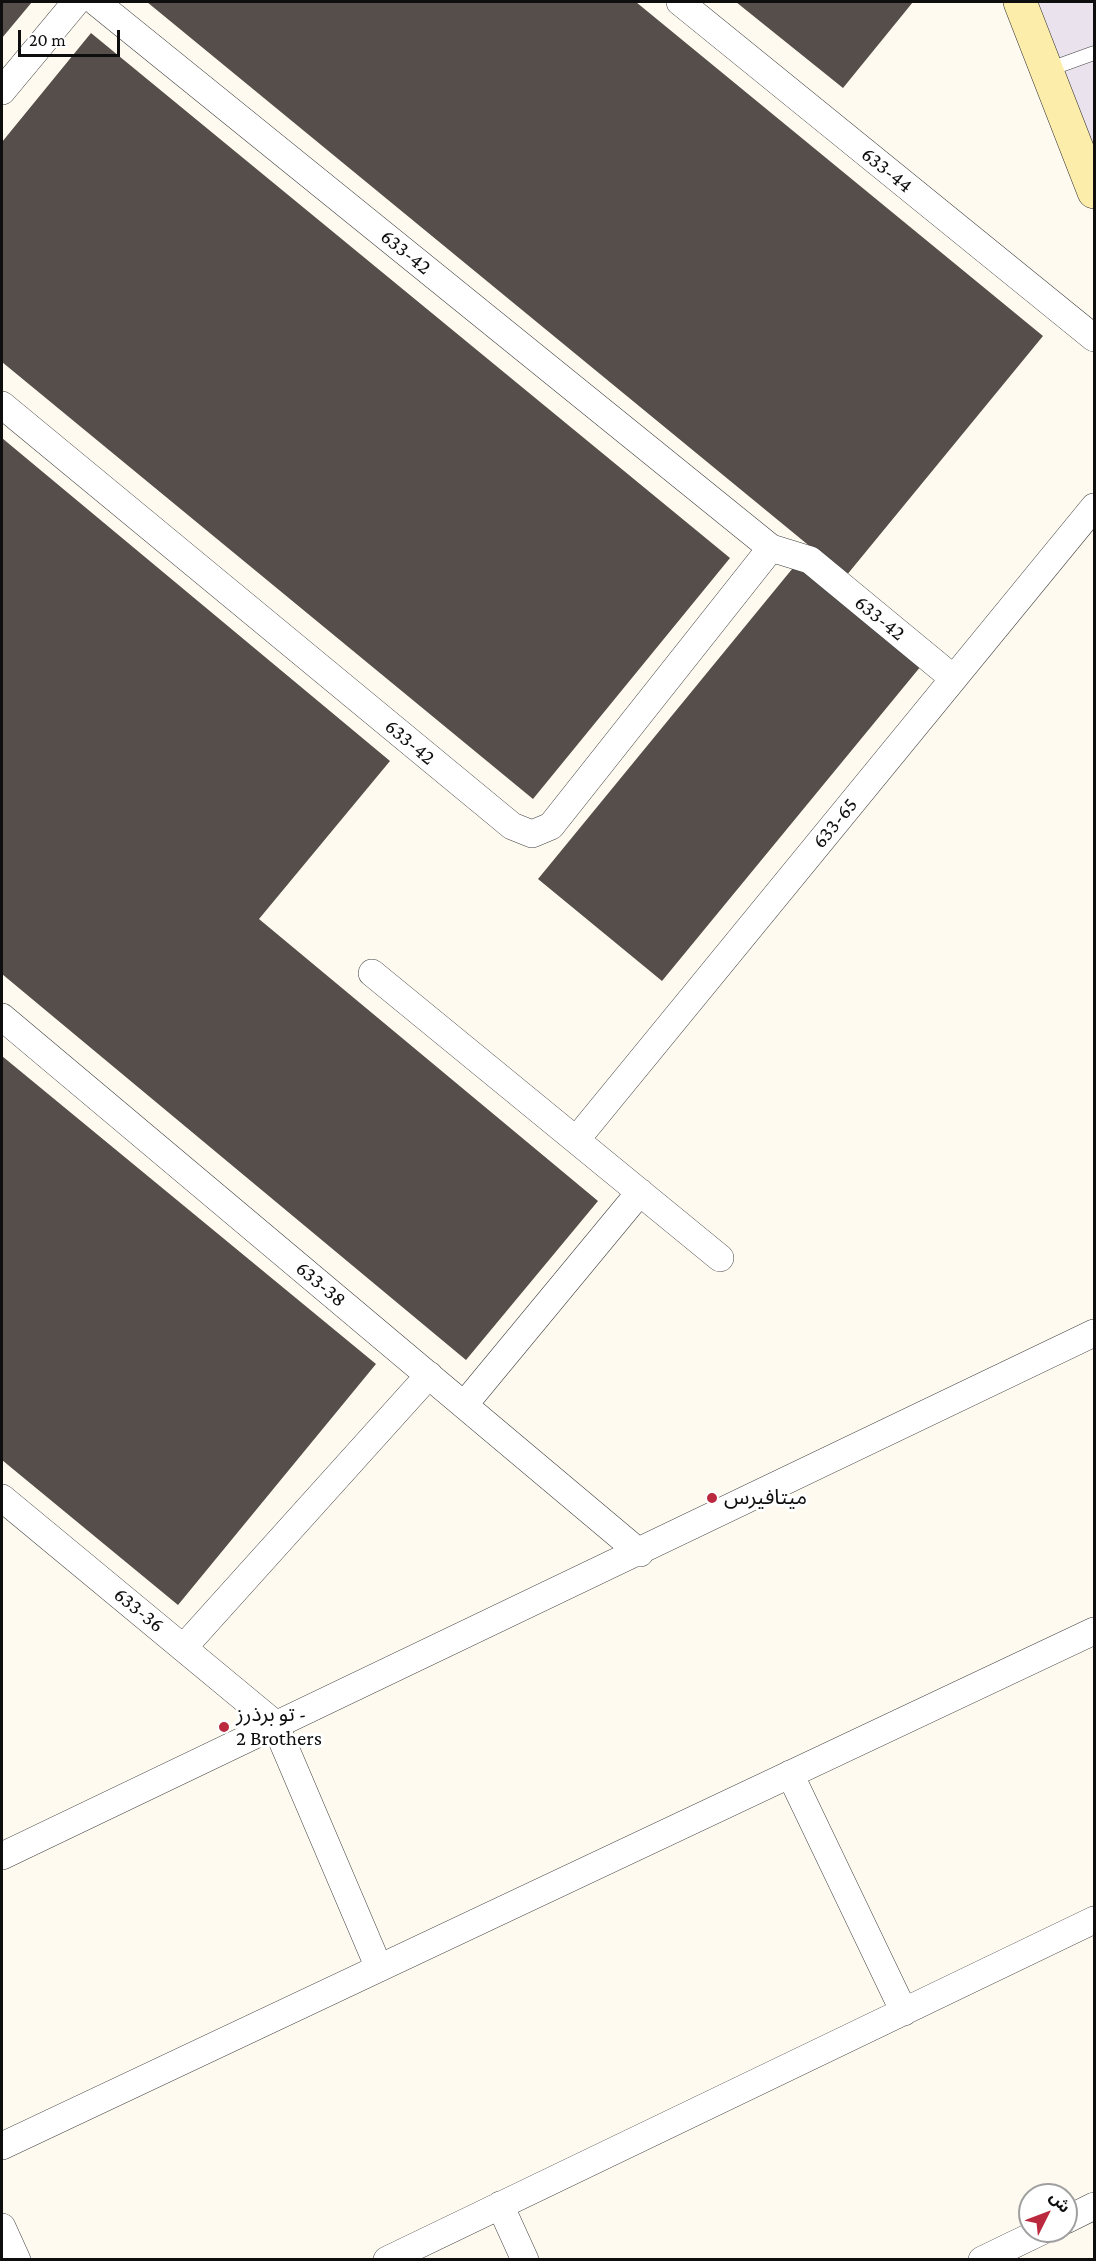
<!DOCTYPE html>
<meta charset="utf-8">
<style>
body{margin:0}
#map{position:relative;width:1096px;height:2261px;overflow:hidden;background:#fffaef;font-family:"Crimson Pro","Noto Sans Arabic",serif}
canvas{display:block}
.frame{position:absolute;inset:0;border:3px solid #0e0e0e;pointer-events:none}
.north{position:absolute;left:1018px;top:2183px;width:60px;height:60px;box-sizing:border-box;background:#fff;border:2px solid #9f9f9f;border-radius:50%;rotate:48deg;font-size:16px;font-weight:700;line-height:24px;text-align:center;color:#0e0e0e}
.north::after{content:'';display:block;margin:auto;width:21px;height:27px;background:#ba293d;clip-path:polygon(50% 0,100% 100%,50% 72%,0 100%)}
.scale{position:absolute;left:18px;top:30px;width:102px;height:27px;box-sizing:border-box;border:3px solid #0e0e0e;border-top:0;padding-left:8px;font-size:18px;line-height:21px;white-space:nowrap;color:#0e0e0e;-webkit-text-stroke:4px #fff;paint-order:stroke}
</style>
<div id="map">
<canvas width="1096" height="2261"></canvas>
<div class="frame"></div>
<div class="north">ش</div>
<div class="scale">20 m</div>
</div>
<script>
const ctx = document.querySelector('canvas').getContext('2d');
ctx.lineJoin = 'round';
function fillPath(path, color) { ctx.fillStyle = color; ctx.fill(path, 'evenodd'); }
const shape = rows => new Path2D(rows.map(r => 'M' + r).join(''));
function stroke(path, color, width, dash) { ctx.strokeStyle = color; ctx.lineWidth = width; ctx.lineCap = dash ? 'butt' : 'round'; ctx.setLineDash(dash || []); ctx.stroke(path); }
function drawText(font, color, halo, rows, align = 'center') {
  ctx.font = font + ' "Crimson Pro","Noto Sans Arabic",serif'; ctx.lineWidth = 6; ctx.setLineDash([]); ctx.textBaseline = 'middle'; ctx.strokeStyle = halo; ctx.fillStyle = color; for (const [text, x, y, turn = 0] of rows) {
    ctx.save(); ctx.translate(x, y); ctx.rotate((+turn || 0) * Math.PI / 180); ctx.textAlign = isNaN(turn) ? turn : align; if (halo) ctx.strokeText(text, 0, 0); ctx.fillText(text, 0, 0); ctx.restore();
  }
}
fillPath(shape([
 [1035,2,1094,2,1094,150]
]), '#eae2ec');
fillPath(shape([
 [2,2,32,2,2,38],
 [147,2,636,2,1043,336,846,576],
 [736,2,913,2,843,88],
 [91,33,730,558,533,799,2,362,2,142],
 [2,438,390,761,259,919,598,1201,466,1360,2,974],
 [797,563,921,666,662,981,538,879],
 [2,1056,376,1364,178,1605,2,1460]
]), '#564e4a');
const lane = shape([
 [1047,70,1094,53]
]);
const street = shape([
 [680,2,1094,338],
 [2,91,76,2],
 [2,405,512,826,532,834,551,826,771,548,96,2],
 [771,548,810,560,953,678],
 [372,973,720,1258],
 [2,1017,640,1553],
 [576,1140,1094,507],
 [464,1405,640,1192],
 [2,1498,275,1724,379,1968],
 [184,1647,429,1375],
 [790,1774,904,2012],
 [2,1856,1094,1333],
 [2,2146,1094,1631],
 [500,2205,525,2260],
 [1066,2220,1094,2206],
 [2,2227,17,2260],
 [387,2260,1094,1920],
 [982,2260,1042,2231]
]);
const secondary = shape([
 [1020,2,1094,192]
]);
stroke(lane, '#414141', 15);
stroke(street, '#414141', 28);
stroke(secondary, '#303030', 34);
stroke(lane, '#fff', 14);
stroke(street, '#fff', 27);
stroke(secondary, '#fdedab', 33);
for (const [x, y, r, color] of [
 [712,1498,6,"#ba293d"],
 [224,1727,6,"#ba293d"]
]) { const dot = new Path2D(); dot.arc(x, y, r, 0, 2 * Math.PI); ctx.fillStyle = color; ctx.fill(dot); stroke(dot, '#fff', 2); }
drawText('21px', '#0e0e0e', '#fff', [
 ["633-44",887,170,39],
 ["633-42",406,252,39],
 ["633-42",880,618,39],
 ["633-42",410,742,40],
 ["633-65",835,823,-51],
 ["633-38",321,1284,40],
 ["633-36",139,1610,39]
]);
drawText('21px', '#0e0e0e', '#fff', [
 ["ميتافيرس",724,1498],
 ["تو برذرز -",236,1715],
 ["2 Brothers",236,1739]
], 'left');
</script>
